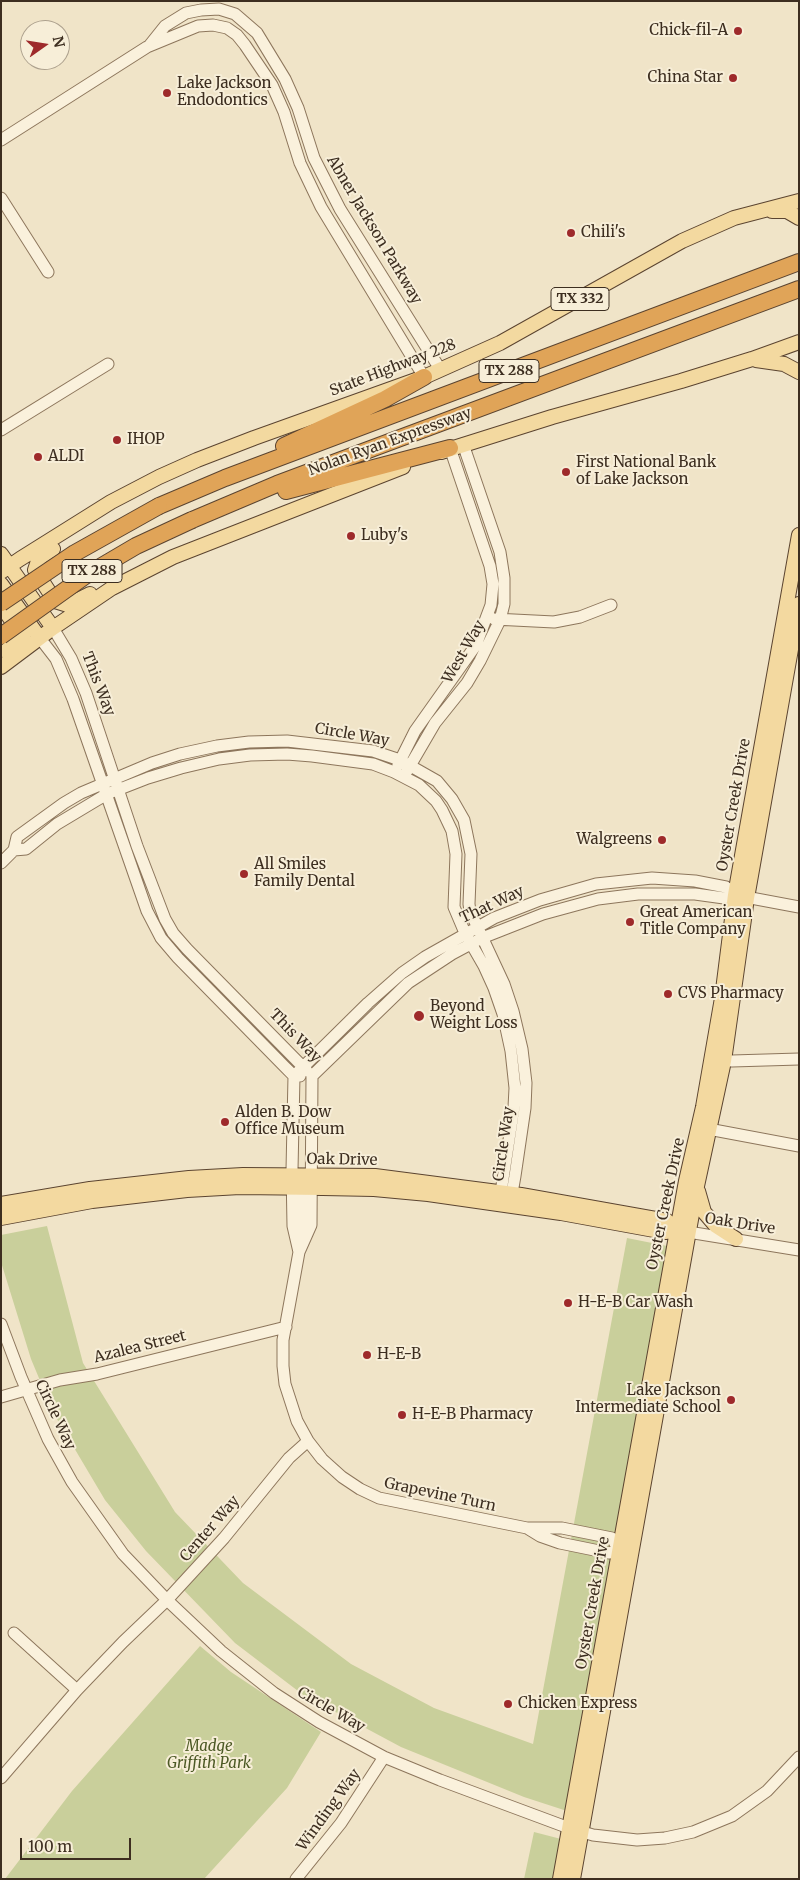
<!DOCTYPE html>
<style>
body{margin:0}
#map{position:relative;width:800px;height:1880px;overflow:hidden;background:#f0e4c8;font-family:Merriweather,serif}
canvas{display:block}
.frame{position:absolute;inset:0;border:2px solid #3d2e20;pointer-events:none}
.north{position:absolute;left:20px;top:20px;width:50px;height:50px;box-sizing:border-box;background:#f7eed8;border:1px solid #ada18e;border-radius:50%;rotate:77deg;font-size:14px;font-weight:700;line-height:20px;text-align:center;color:#3d2e20}
.north::after{content:'';display:block;margin:auto;width:18px;height:22px;background:#9e2a2b;clip-path:polygon(50% 0,100% 100%,50% 72%,0 100%)}
.scale{position:absolute;left:20px;top:1838px;width:111px;height:22px;box-sizing:border-box;border:2px solid #3d2e20;border-top:0;padding-left:6px;font-size:15px;line-height:18px;white-space:nowrap;color:#3d2e20;-webkit-text-stroke:4px #f7eed8;paint-order:stroke}
</style>
<div id="map">
<canvas width="800" height="1880"></canvas>
<div class="frame"></div>
<div class="north">N</div>
<div class="scale">100 m</div>
</div>
<script>
const ctx = document.querySelector('canvas').getContext('2d');
ctx.lineJoin = 'round';
function fillPath(path, color) { ctx.fillStyle = color; ctx.fill(path, 'evenodd'); }
const shape = rows => new Path2D(rows.map(r => 'M' + r).join(''));
function stroke(path, color, width, dash) { ctx.strokeStyle = color; ctx.lineWidth = width; ctx.lineCap = dash ? 'butt' : 'round'; ctx.setLineDash(dash || []); ctx.stroke(path); }
function drawText(font, color, halo, rows, align = 'center') {
  ctx.font = font + ' Merriweather,serif'; ctx.lineWidth = 4; ctx.setLineDash([]); ctx.textBaseline = 'middle'; ctx.strokeStyle = halo; ctx.fillStyle = color; for (const [text, x, y, turn = 0] of rows) {
    ctx.save(); ctx.translate(x, y); ctx.rotate((+turn || 0) * Math.PI / 180); ctx.textAlign = isNaN(turn) ? turn : align; if (halo) ctx.strokeText(text, 0, 0); ctx.fillText(text, 0, 0); ctx.restore();
  }
}
fillPath(shape([
 [47,1226,83,1363,175,1512,243,1583,351,1664,434,1708,533,1744,627,1238,667,1246,567,1811,524,1797,401,1747,302,1694,235,1643,146,1551,105,1500,54,1414,31,1359,1,1262,1,1235],
 [200,1646,231,1672,321,1732,287,1788,204,1879,5,1879,72,1791],
 [534,1832,561,1839,554,1879,524,1879]
]), '#c9cf9b');
const minor = shape([
 [149,46,165,26,186,13,201,10,219,9,235,14,257,33,285,79,298,108,314,158,340,209,440,369],
 [1,140,147,47,198,26,213,25,227,28,237,35,245,45,272,85,284,112,300,163,321,207,424,377],
 [1,198,48,272],
 [1,430,108,364],
 [494,619,554,622,580,617,611,605],
 [53,628,71,658,86,693,137,846,165,919,173,933,187,949,307,1071],
 [39,637,56,659,73,699,147,911,161,938,178,958,284,1066,294,1076,300,1076],
 [398,765,415,731,476,645,491,605,493,584,490,566,450,448],
 [407,771,435,723,467,683,480,661,500,620,504,604,504,578,500,552,463,444],
 [14,850,26,849,57,824,107,794,148,778,181,768,219,759,250,755,287,754,312,756,373,764,394,772,419,785,436,801,442,810,452,831,456,854,454,907,465,933,484,966,494,988,503,1014,511,1051,515,1088,514,1107,501,1192,503,1200],
 [1,863,14,850,17,837,64,803,81,793,152,763,180,754,217,746,249,742,287,741,373,751,400,760,437,781,452,799,464,820,471,854,469,904,470,911,504,984,513,1011,522,1049,526,1083,525,1108,515,1176,512,1193,506,1201],
 [716,1059,732,1061,799,1059],
 [312,1076,311,1225,299,1252,283,1340,283,1366,285,1384,297,1421,308,1441,322,1459,342,1477,360,1489,379,1498,527,1528,562,1528,612,1538,619,1551,609,1553,560,1543,540,1536,527,1528],
 [312,1076,408,983,452,954,482,938,543,914,598,899,638,894,695,894,724,898,735,895,799,907],
 [703,1128,799,1146],
 [298,1180,302,1188,301,1241],
 [682,1231,799,1250],
 [299,1252,293,1226,292,1170,294,1076,368,1003,402,973,425,957,494,918,540,900,596,884,652,878,695,881,726,887,735,895],
 [1,1324,21,1377,48,1439,72,1482,123,1554,167,1600,221,1651,274,1693,319,1722,384,1757,440,1780,569,1828,593,1835,637,1840,665,1838,693,1832,732,1816,767,1791,799,1757],
 [1,1397,60,1380,97,1374,286,1327],
 [14,1633,77,1690],
 [1,1778,77,1690,123,1642,167,1600,224,1538,289,1458,308,1441],
 [296,1879,341,1823,384,1757]
]);
const major = shape([
 [772,211,787,211,799,218],
 [756,360,784,364,799,372],
 [441,452,552,417,681,381,752,359,799,342],
 [53,549,39,558,35,570,55,601,68,605,90,594],
 [1,554,53,628],
 [1,572,20,559,111,502,159,477,197,460,254,438,424,377,500,343,682,241,734,218,799,201],
 [1,584,39,637],
 [1,605,23,637,6,651],
 [1,667,53,628,112,588,173,557,403,467],
 [698,1191,704,1212,716,1226,736,1239],
 [1,1204,90,1189,189,1178,243,1175,375,1176,521,1195,667,1221,677,1230],
 [1,1218,92,1201,187,1190,240,1187,323,1188,374,1189,428,1194,561,1213,665,1232,677,1230],
 [560,1879,686,1181,703,1107,722,998,735,895,799,535],
 [573,1879,697,1186,724,1061,747,898,799,604]
]);
const highway = shape([
 [284,446,385,399,424,377],
 [286,491,450,448],
 [159,506,225,478,799,262],
 [192,520,277,484,799,289]
]);
stroke(minor, '#8d765c', 13);
stroke(major, '#5b4430', 16);
stroke(highway, '#5b4430', 18);
stroke(minor, '#faf1dc', 11);
stroke(major, '#f3d9a0', 14);
stroke(highway, '#e0a458', 16);
const highwayBridge = shape([
 [1,603,75,553,159,506],
 [1,636,85,576,136,546,192,520]
]);
stroke(highwayBridge, '#5b4430', 18, []);
stroke(highwayBridge, '#e0a458', 16);
for (const [x, y, r, color] of [
 [738,31,5,"#9e2a2b"],
 [733,78,5,"#9e2a2b"],
 [167,93,5,"#9e2a2b"],
 [571,233,5,"#9e2a2b"],
 [117,440,5,"#9e2a2b"],
 [38,457,5,"#9e2a2b"],
 [566,472,5,"#9e2a2b"],
 [351,536,5,"#9e2a2b"],
 [662,840,5,"#9e2a2b"],
 [244,874,5,"#9e2a2b"],
 [630,922,5,"#9e2a2b"],
 [668,994,5,"#9e2a2b"],
 [419,1016,6,"#9e2a2b"],
 [225,1122,5,"#9e2a2b"],
 [568,1303,5,"#9e2a2b"],
 [367,1355,5,"#9e2a2b"],
 [731,1400,5,"#9e2a2b"],
 [402,1415,5,"#9e2a2b"],
 [508,1704,5,"#9e2a2b"]
]) { const dot = new Path2D(); dot.arc(x, y, r, 0, 2 * Math.PI); ctx.fillStyle = color; ctx.fill(dot); stroke(dot, '#f7eed8', 2); }
for (const [x, y, w] of [
 [580,299,58],
 [509,371,60],
 [92,571,60]
]) { const box = new Path2D(); box.roundRect(x - w / 2, y - 11.5, w, 23, 4); ctx.fillStyle = '#f7eed8'; ctx.fill(box); stroke(box, '#3d2e20', 1); }
drawText('bold 14px', '#3d2e20', null, [
 ["TX 332",580,299],
 ["TX 288",509,371],
 ["TX 288",92,571]
]);
drawText('15px', '#3d2e20', '#f7eed8', [
 ["Chick-fil-A",728,31,"right"],
 ["China Star",723,78,"right"],
 ["Lake Jackson",177,84],
 ["Endodontics",177,101],
 ["Chili's",581,233],
 ["IHOP",127,440],
 ["ALDI",48,457],
 ["First National Bank",576,463],
 ["of Lake Jackson",576,480],
 ["Luby's",361,536],
 ["Walgreens",652,840,"right"],
 ["All Smiles",254,865],
 ["Family Dental",254,882],
 ["Great American",640,913],
 ["Title Company",640,930],
 ["CVS Pharmacy",678,994],
 ["Beyond",430,1007],
 ["Weight Loss",430,1024],
 ["Alden B. Dow",235,1113],
 ["Office Museum",235,1130],
 ["H-E-B Car Wash",578,1303],
 ["H-E-B",377,1355],
 ["Lake Jackson",721,1391,"right"],
 ["Intermediate School",721,1408,"right"],
 ["H-E-B Pharmacy",412,1415],
 ["Chicken Express",518,1704]
], 'left');
drawText('15px', '#3d2e20', '#f7eed8', [
 ["Abner Jackson Parkway",374,230,59],
 ["State Highway 228",393,368,-21],
 ["Nolan Ryan Expressway",390,442,-20],
 ["West Way",464,652,-60],
 ["This Way",98,684,69],
 ["Circle Way",352,735,10],
 ["Oyster Creek Drive",734,805,-80],
 ["That Way",492,905,-25],
 ["This Way",295,1036,46],
 ["Circle Way",504,1144,-82],
 ["Oak Drive",342,1160,1],
 ["Oyster Creek Drive",666,1204,-78],
 ["Oak Drive",740,1224,9],
 ["Azalea Street",140,1347,-14],
 ["Circle Way",55,1415,65],
 ["Grapevine Turn",440,1495,12],
 ["Center Way",210,1529,-49],
 ["Oyster Creek Drive",593,1603,-80],
 ["Circle Way",331,1710,30],
 ["Winding Way",329,1810,-54]
]);
drawText('italic 15px', '#4d5a26', '#f7eed8', [
 ["Madge",209,1747],
 ["Griffith Park",209,1764]
]);
</script>
